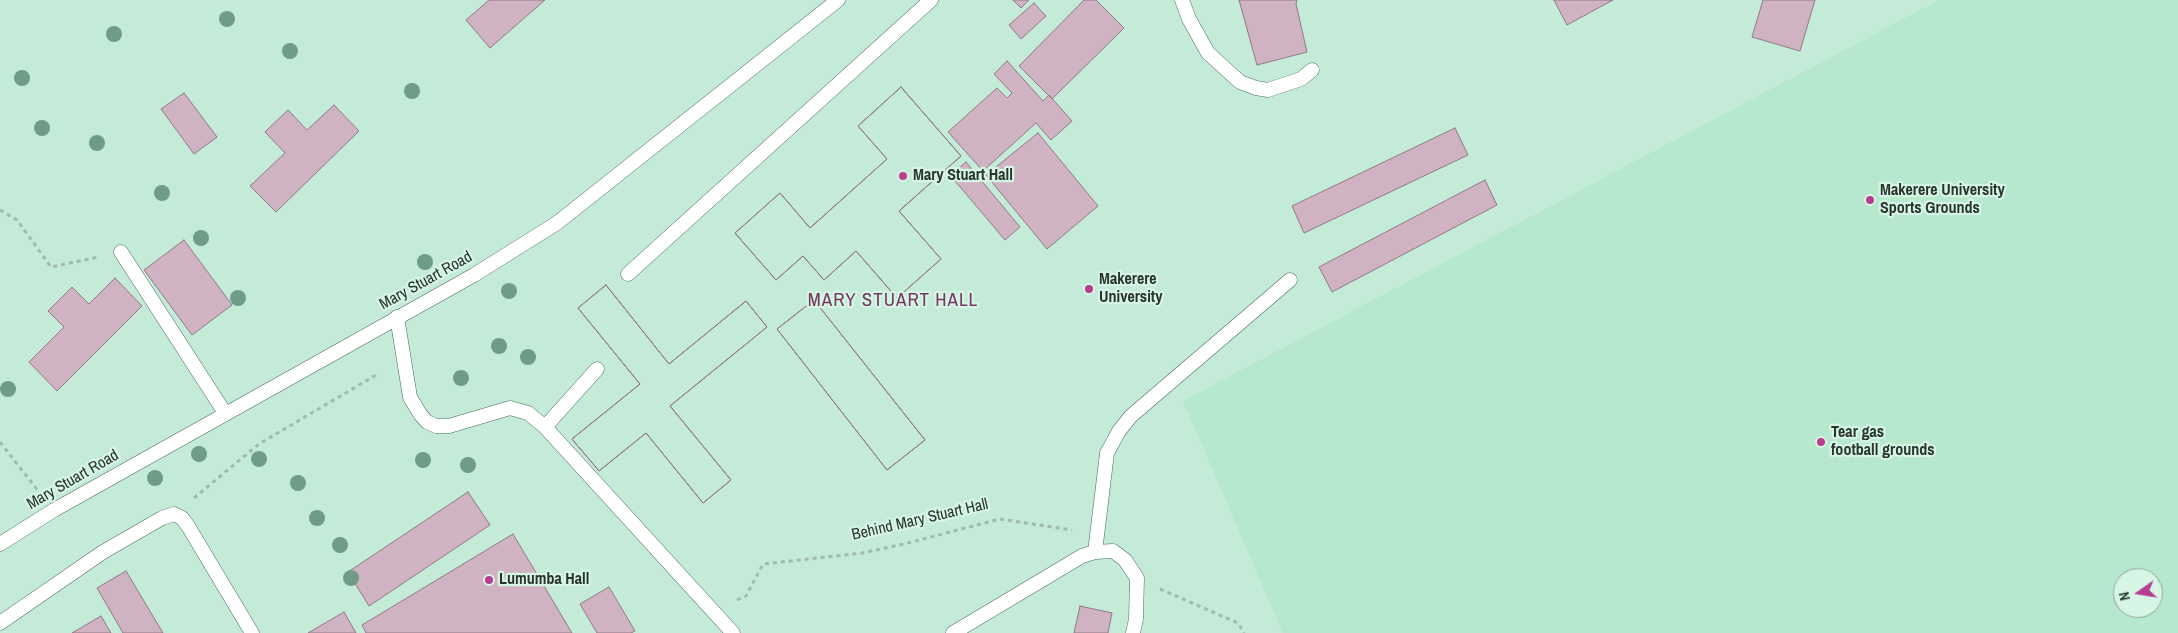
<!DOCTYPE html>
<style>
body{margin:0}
#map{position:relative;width:2178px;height:633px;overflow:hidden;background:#d6f5e5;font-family:"Archivo Narrow",sans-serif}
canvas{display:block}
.north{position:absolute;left:2113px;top:568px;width:50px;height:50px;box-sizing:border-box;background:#d6f5e5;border:1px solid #91a89c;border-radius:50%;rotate:257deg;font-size:14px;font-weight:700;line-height:20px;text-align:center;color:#29352e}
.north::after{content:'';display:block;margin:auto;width:18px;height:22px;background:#b83d90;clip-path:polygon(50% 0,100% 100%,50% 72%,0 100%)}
</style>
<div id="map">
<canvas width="2178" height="633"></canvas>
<div class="north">N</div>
</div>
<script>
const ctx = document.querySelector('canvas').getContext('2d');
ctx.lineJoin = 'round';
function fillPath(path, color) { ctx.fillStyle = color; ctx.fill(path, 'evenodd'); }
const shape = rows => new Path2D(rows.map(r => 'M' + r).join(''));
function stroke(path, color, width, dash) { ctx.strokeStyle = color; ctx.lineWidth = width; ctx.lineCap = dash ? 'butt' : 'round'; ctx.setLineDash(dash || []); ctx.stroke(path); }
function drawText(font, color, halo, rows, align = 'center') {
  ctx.font = font + ' "Archivo Narrow",sans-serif'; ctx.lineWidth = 4.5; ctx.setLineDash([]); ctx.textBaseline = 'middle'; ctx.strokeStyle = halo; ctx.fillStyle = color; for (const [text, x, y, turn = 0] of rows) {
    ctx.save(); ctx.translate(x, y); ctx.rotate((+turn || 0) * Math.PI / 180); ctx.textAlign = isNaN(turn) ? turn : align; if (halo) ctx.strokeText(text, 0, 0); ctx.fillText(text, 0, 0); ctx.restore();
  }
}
fillPath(shape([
 [0,0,2178,0,2178,633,0,633],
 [2123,578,2153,578,2153,608,2123,608]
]), '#c4ebd7');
fillPath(shape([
 [1939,0,2178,0,2178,633,1283,633,1183,401],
 [2123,578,2153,578,2153,608,2123,608]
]), '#b5e8cd');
const building = shape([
 [489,0,545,0,490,48,466,20,489,0],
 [1013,0,1029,0,1021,8,1013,0],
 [1084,0,1096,0,1124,28,1052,99,1019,66,1084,0],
 [1239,0,1297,0,1296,4,1307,52,1257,65,1239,0],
 [1554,0,1613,0,1567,25,1554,0],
 [1763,0,1815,0,1800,51,1752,37,1763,0],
 [1034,3,1046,16,1021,39,1009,25,1034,3],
 [1007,61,1043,101,1049,95,1072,121,1051,140,1036,123,983,171,948,132,997,88,1007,98,1012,93,994,74,1007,61],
 [901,87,961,156,899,211,941,259,897,298,856,251,824,280,803,256,776,280,735,233,780,193,810,228,887,159,858,126,901,87],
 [901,87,961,156,899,211,941,259,897,298,856,251,824,280,803,256,776,280,735,233,780,193,810,228,887,159,858,126,901,87],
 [184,93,217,137,194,154,161,109,184,93],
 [334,105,359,131,276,212,250,186,285,153,265,132,288,110,307,130,334,105],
 [1455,128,1468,155,1304,233,1292,206,1455,128],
 [1038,133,1098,206,1047,249,986,175,1038,133],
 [966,162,1020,227,1005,240,950,175,966,162],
 [1485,180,1497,205,1332,292,1319,267,1485,180],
 [184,240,232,305,192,335,144,270,184,240],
 [115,278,142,306,57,391,29,362,64,327,48,311,72,287,89,304,115,278],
 [606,285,669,364,746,301,767,327,670,406,731,480,703,503,646,433,599,471,572,439,640,384,578,308,606,285],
 [606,285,669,364,746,301,767,327,670,406,731,480,703,503,646,433,599,471,572,439,640,384,578,308,606,285],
 [814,300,925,440,887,470,777,329,814,300],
 [814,300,925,440,887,470,777,329,814,300],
 [468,492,490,525,369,606,348,572,468,492],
 [513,534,572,633,366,633,362,625,513,534],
 [126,571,163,633,123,633,97,588,126,571],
 [609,587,635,631,631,633,597,633,580,604,609,587],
 [1080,606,1112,613,1108,633,1074,633,1080,606],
 [344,612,356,633,308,633,344,612],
 [101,616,111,633,72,633,101,616]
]);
fillPath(building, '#d0b3c3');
stroke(building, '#937887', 1);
const lane = shape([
 [1182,0,1189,19,1208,53,1240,82,1256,88,1268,90,1301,79,1312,70],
 [121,252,225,413],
 [628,274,931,0],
 [397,317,410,397,420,414,427,422,436,426,449,426,510,408,528,413,545,427,733,633],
 [545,427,597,369],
 [0,544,54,510,474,275,557,223,838,0],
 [1095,552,1107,453,1119,431,1131,416,1290,280],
 [0,623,103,552,162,518,174,514,182,518,188,526,252,633],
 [953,633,1082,556,1095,552,1113,551,1125,560,1137,578,1136,619,1133,633]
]);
stroke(lane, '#4e6a5c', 15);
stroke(shape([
 [0,210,17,220,51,267,99,257],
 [0,442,39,492],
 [194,498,259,444,376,375],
 [1160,589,1238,623,1244,633],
 [737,600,746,596,763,564,862,553,904,544,1000,519,1072,530]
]), '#a1baad', 3, [4, 4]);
stroke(lane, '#fff', 14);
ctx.fillStyle = '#6f9c88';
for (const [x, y] of [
 [227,19],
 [114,34],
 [290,51],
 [22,78],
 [412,91],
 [42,128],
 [97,143],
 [162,193],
 [201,238],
 [425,262],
 [509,291],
 [238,298],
 [499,346],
 [528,357],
 [461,378],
 [8,389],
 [199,454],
 [259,459],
 [423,460],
 [468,465],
 [155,478],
 [298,483],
 [317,518],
 [340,545],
 [351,578]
]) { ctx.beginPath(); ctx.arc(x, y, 8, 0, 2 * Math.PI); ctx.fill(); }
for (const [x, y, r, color] of [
 [903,176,5,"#b83d90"],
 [1870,200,5,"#b83d90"],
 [1089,289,5,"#b83d90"],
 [1821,442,5,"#b83d90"],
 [489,580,5,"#b83d90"]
]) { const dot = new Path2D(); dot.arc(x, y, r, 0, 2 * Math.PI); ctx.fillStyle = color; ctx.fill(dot); stroke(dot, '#d6f5e5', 2); }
drawText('bold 16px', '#29352e', '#d6f5e5', [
 ["Mary Stuart Hall",913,176],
 ["Makerere University",1880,191],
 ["Sports Grounds",1880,209],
 ["Makerere",1099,280],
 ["University",1099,298],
 ["Tear gas",1831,433],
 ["football grounds",1831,451],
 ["Lumumba Hall",499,580]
], 'left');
drawText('16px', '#29352e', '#d6f5e5', [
 ["Mary Stuart Road",426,281,-29],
 ["Mary Stuart Road",73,480,-30],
 ["Behind Mary Stuart Hall",920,520,-13]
]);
ctx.letterSpacing = '1px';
drawText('19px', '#75385f', '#d6f5e5', [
 ["MARY STUART HALL",893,301]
]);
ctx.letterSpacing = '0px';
</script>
